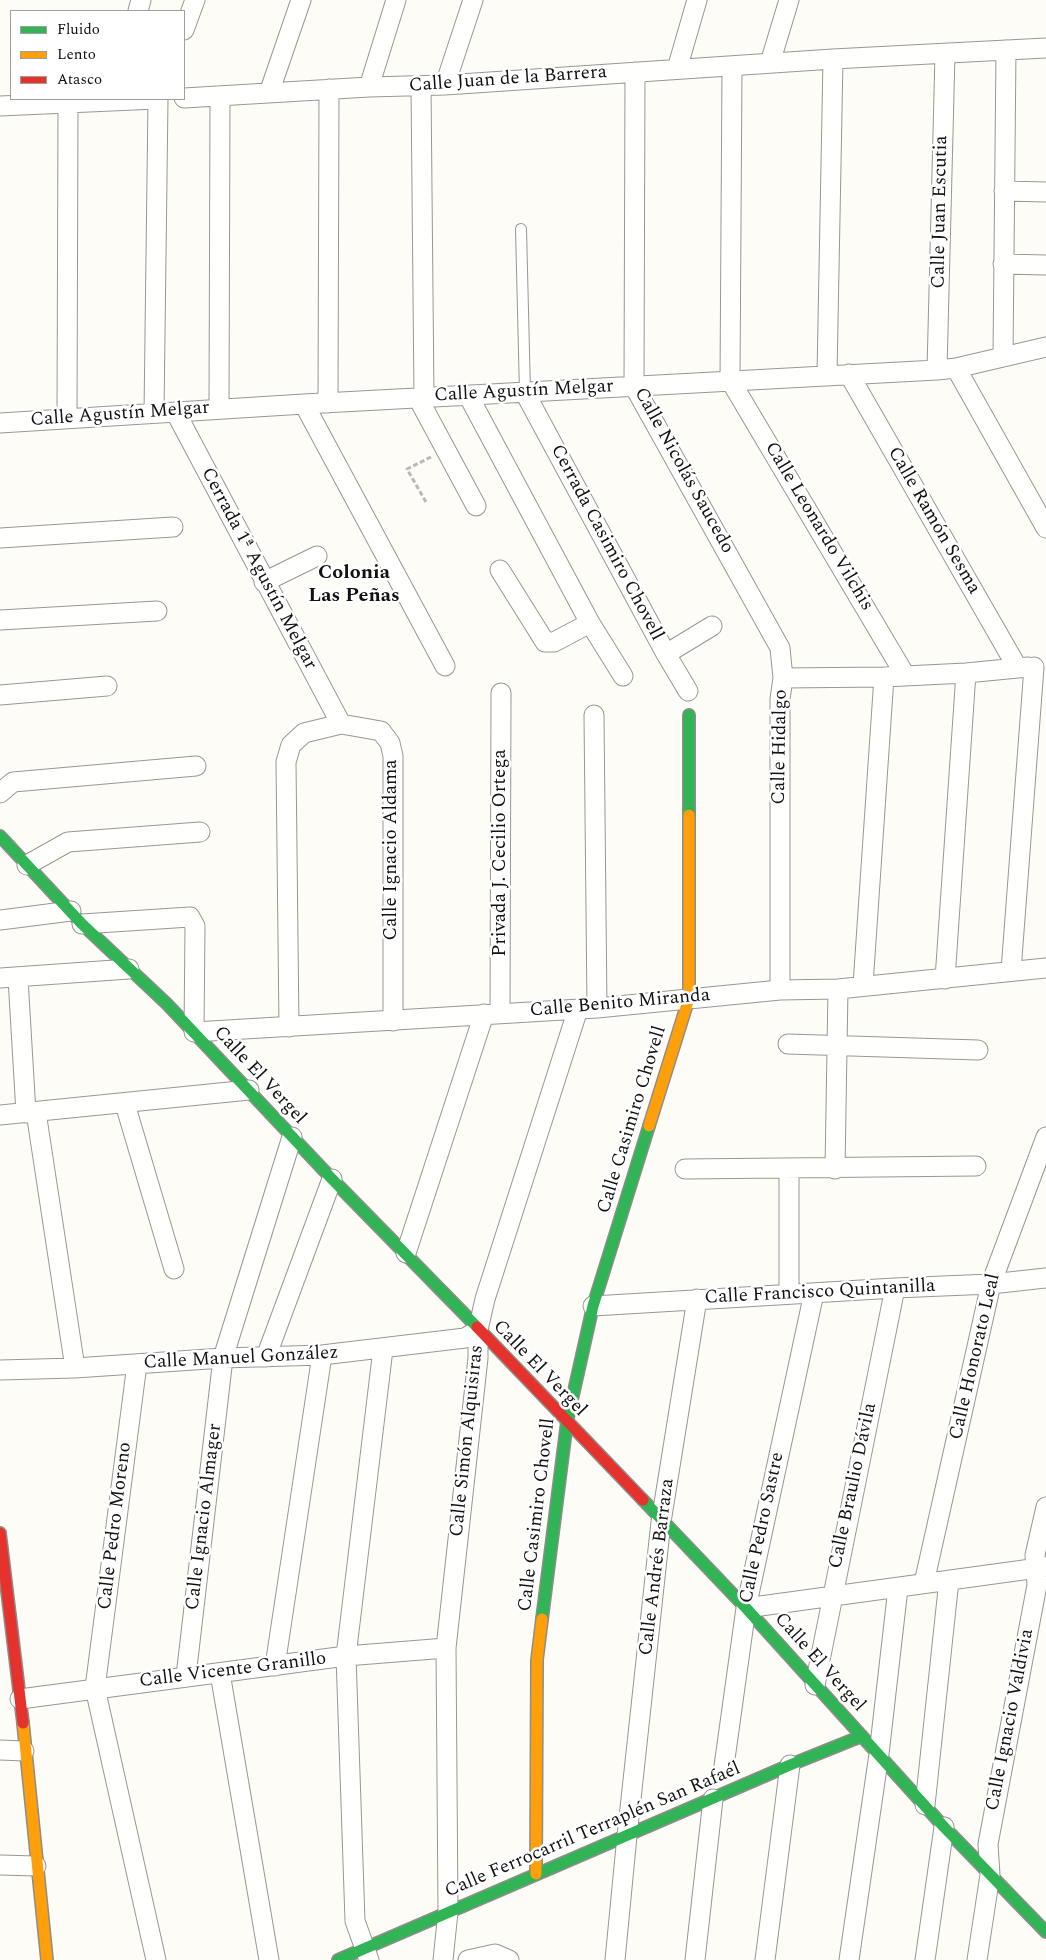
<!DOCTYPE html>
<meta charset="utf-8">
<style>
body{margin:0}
#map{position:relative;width:1046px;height:1960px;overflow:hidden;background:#fdfcf7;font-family:Spectral,serif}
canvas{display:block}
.legend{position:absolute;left:10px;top:10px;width:175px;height:90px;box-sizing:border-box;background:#fff;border:1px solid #a0a0a0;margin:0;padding:6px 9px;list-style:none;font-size:15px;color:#111}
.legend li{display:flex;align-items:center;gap:10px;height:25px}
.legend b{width:25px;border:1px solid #a0a0a0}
</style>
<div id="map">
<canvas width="1046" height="1960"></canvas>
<ul class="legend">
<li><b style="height:6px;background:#30b455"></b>Fluido</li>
<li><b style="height:6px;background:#ff9f0a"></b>Lento</li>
<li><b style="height:6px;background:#e5322d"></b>Atasco</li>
</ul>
</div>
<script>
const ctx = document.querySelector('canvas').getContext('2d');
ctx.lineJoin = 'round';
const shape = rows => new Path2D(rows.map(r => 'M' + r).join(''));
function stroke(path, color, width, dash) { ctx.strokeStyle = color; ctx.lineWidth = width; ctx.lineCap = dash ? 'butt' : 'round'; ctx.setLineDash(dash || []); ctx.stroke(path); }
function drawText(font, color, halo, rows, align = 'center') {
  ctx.font = font + ' Spectral,serif'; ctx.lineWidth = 5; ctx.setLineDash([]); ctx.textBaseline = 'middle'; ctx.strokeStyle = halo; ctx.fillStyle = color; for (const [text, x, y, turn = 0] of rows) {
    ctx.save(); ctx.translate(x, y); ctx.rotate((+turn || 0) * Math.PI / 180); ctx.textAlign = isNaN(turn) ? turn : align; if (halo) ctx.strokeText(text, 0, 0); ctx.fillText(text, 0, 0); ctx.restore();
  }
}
const lane = shape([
 [521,229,525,393]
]);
const street = shape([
 [138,11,141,0],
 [184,30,195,0],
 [770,63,789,0],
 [732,66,730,380,905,675],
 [677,69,697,0],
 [635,72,634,386,780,648,783,678,780,699,780,990],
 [445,85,473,0],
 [421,86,424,398],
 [369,87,396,0],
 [269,93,301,0],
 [184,98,369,87,445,85,833,59,1046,48],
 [0,106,156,99],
 [1004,191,1046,192],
 [1003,264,1046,265],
 [1003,357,1006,50],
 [956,368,1046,528],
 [937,370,945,54],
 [849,374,1017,667],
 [827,375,833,59],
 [525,393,666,654,688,691],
 [468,395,590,623,623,676],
 [418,398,476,506],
 [328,403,329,89],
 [304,404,445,666],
 [219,409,220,97],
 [154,413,158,99],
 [176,413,341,724],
 [67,418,68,104],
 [0,423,304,404,937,370,956,368,1046,347],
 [0,538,173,527],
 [500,570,545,642,554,642,590,623],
 [264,582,317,556],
 [0,620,157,611],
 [666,654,712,626],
 [783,678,884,677,966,673,1028,667],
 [0,695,107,686],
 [594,715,597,1008],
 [0,793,13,782,196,766],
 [27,865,68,842,200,832],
 [0,920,71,911],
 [82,924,190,917,195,926,194,1032,597,1008,780,990,838,989,1046,968],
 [1011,971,1034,667],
 [0,978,129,969],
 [18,978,26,1113],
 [945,979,966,673],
 [863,985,884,677],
 [500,1013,501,693],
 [289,1027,286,762,291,745,304,733,341,724,381,731,390,743,393,756,393,1021],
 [788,1044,978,1050],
 [125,1104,174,1269],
 [36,1112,75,1368],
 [0,1115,249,1090],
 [789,1168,789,1294],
 [685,1169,976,1166],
 [835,1169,838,989],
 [406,1253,484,1014],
 [593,1306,895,1288,991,1284,1046,1278],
 [266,1357,332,1179],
 [137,1364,95,1688,156,1960],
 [0,1370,75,1368,223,1358,322,1355,465,1338,478,1330],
 [924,1583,991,1284,1046,1137],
 [746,1608,1046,1567],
 [275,1666,322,1355],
 [220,1673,269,1960],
 [186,1676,223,1358,292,1137],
 [815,1685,895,1288],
 [20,1699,346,1656,446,1648],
 [0,1750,24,1751],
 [724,1766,746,1608,814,1293],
 [925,1805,949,1580],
 [0,1865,36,1866],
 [369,1960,355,1921,346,1656,383,1349],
 [443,1960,448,1912,446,1648,478,1358,478,1330,485,1299,578,1009],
 [468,1960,495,1954,509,1960],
 [615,1960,627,1836,661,1522,697,1299],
 [695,1960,713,1799],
 [765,1960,790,1765],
 [849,1960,879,1754,898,1588],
 [925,1960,944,1827],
 [977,1960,990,1875,988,1844,1037,1585,1035,1555,1046,1507]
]);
const fast = shape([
 [689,715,689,815],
 [0,836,82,924,167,1004,332,1179,477,1327],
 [643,1500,746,1608,944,1827,1046,1932],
 [542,1619,567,1422,593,1306,649,1126],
 [338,1960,790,1765,862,1736]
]);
const slow = shape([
 [649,1126,689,998,689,815],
 [23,1723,47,1960],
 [536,1874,537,1660,542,1619]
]);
const jam = shape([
 [477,1327,643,1500],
 [0,1533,23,1723]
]);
stroke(lane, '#979795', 12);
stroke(street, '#979795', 21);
stroke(fast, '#8e8d8b', 14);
stroke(slow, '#8e8d8b', 14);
stroke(jam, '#8e8d8b', 14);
stroke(shape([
 [426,502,407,469,431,457]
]), '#b9b9b8', 3, [5, 2.5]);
stroke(lane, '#fffffe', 10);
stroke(street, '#fffffe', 19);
stroke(fast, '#30b455', 11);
stroke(slow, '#ff9f0a', 11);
stroke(jam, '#e5322d', 11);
drawText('19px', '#111', '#fff', [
 ["Calle Juan de la Barrera",508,80,-4],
 ["Calle Juan Escutia",941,212,-89],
 ["Calle Agustín Melgar",524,392,-3],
 ["Calle Agustín Melgar",120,415,-4],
 ["Calle Nicolás Saucedo",683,471,61],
 ["Calle Ramón Sesma",933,521,60],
 ["Calle Leonardo Vilchis",818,527,59],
 ["Cerrada Casimiro Chovell",606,543,62],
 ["Cerrada 1ª Agustín Melgar",258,569,62],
 ["Calle Hidalgo",781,747,-89],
 ["Calle Ignacio Aldama",392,850,-90],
 ["Privada J. Cecilio Ortega",501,853,-90],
 ["Calle Benito Miranda",620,1004,-5],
 ["Calle El Vergel",259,1076,47],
 ["Calle Casimiro Chovell",633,1120,-73],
 ["Calle Francisco Quintanilla",820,1293,-3],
 ["Calle Honorato Leal",976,1357,-77],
 ["Calle Manuel González",241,1359,-3],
 ["Calle El Vergel",539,1369,46],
 ["Calle Simón Alquisiras",468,1441,-84],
 ["Calle Braulio Dávila",854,1486,-78],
 ["Calle Casimiro Chovell",538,1515,-83],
 ["Calle Ignacio Almager",205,1517,-83],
 ["Calle Pedro Moreno",116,1526,-83],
 ["Calle Pedro Sastre",763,1528,-78],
 ["Calle Andrés Barraza",658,1567,-83],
 ["Calle El Vergel",819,1663,48],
 ["Calle Vicente Granillo",233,1671,-7],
 ["Calle Ignacio Valdivia",1011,1720,-79],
 ["Calle Ferrocarril Terraplén San Rafaél",593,1831,-23]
]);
drawText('bold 20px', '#111', '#fff', [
 ["Colonia",354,574],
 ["Las Peñas",354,597]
]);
</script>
